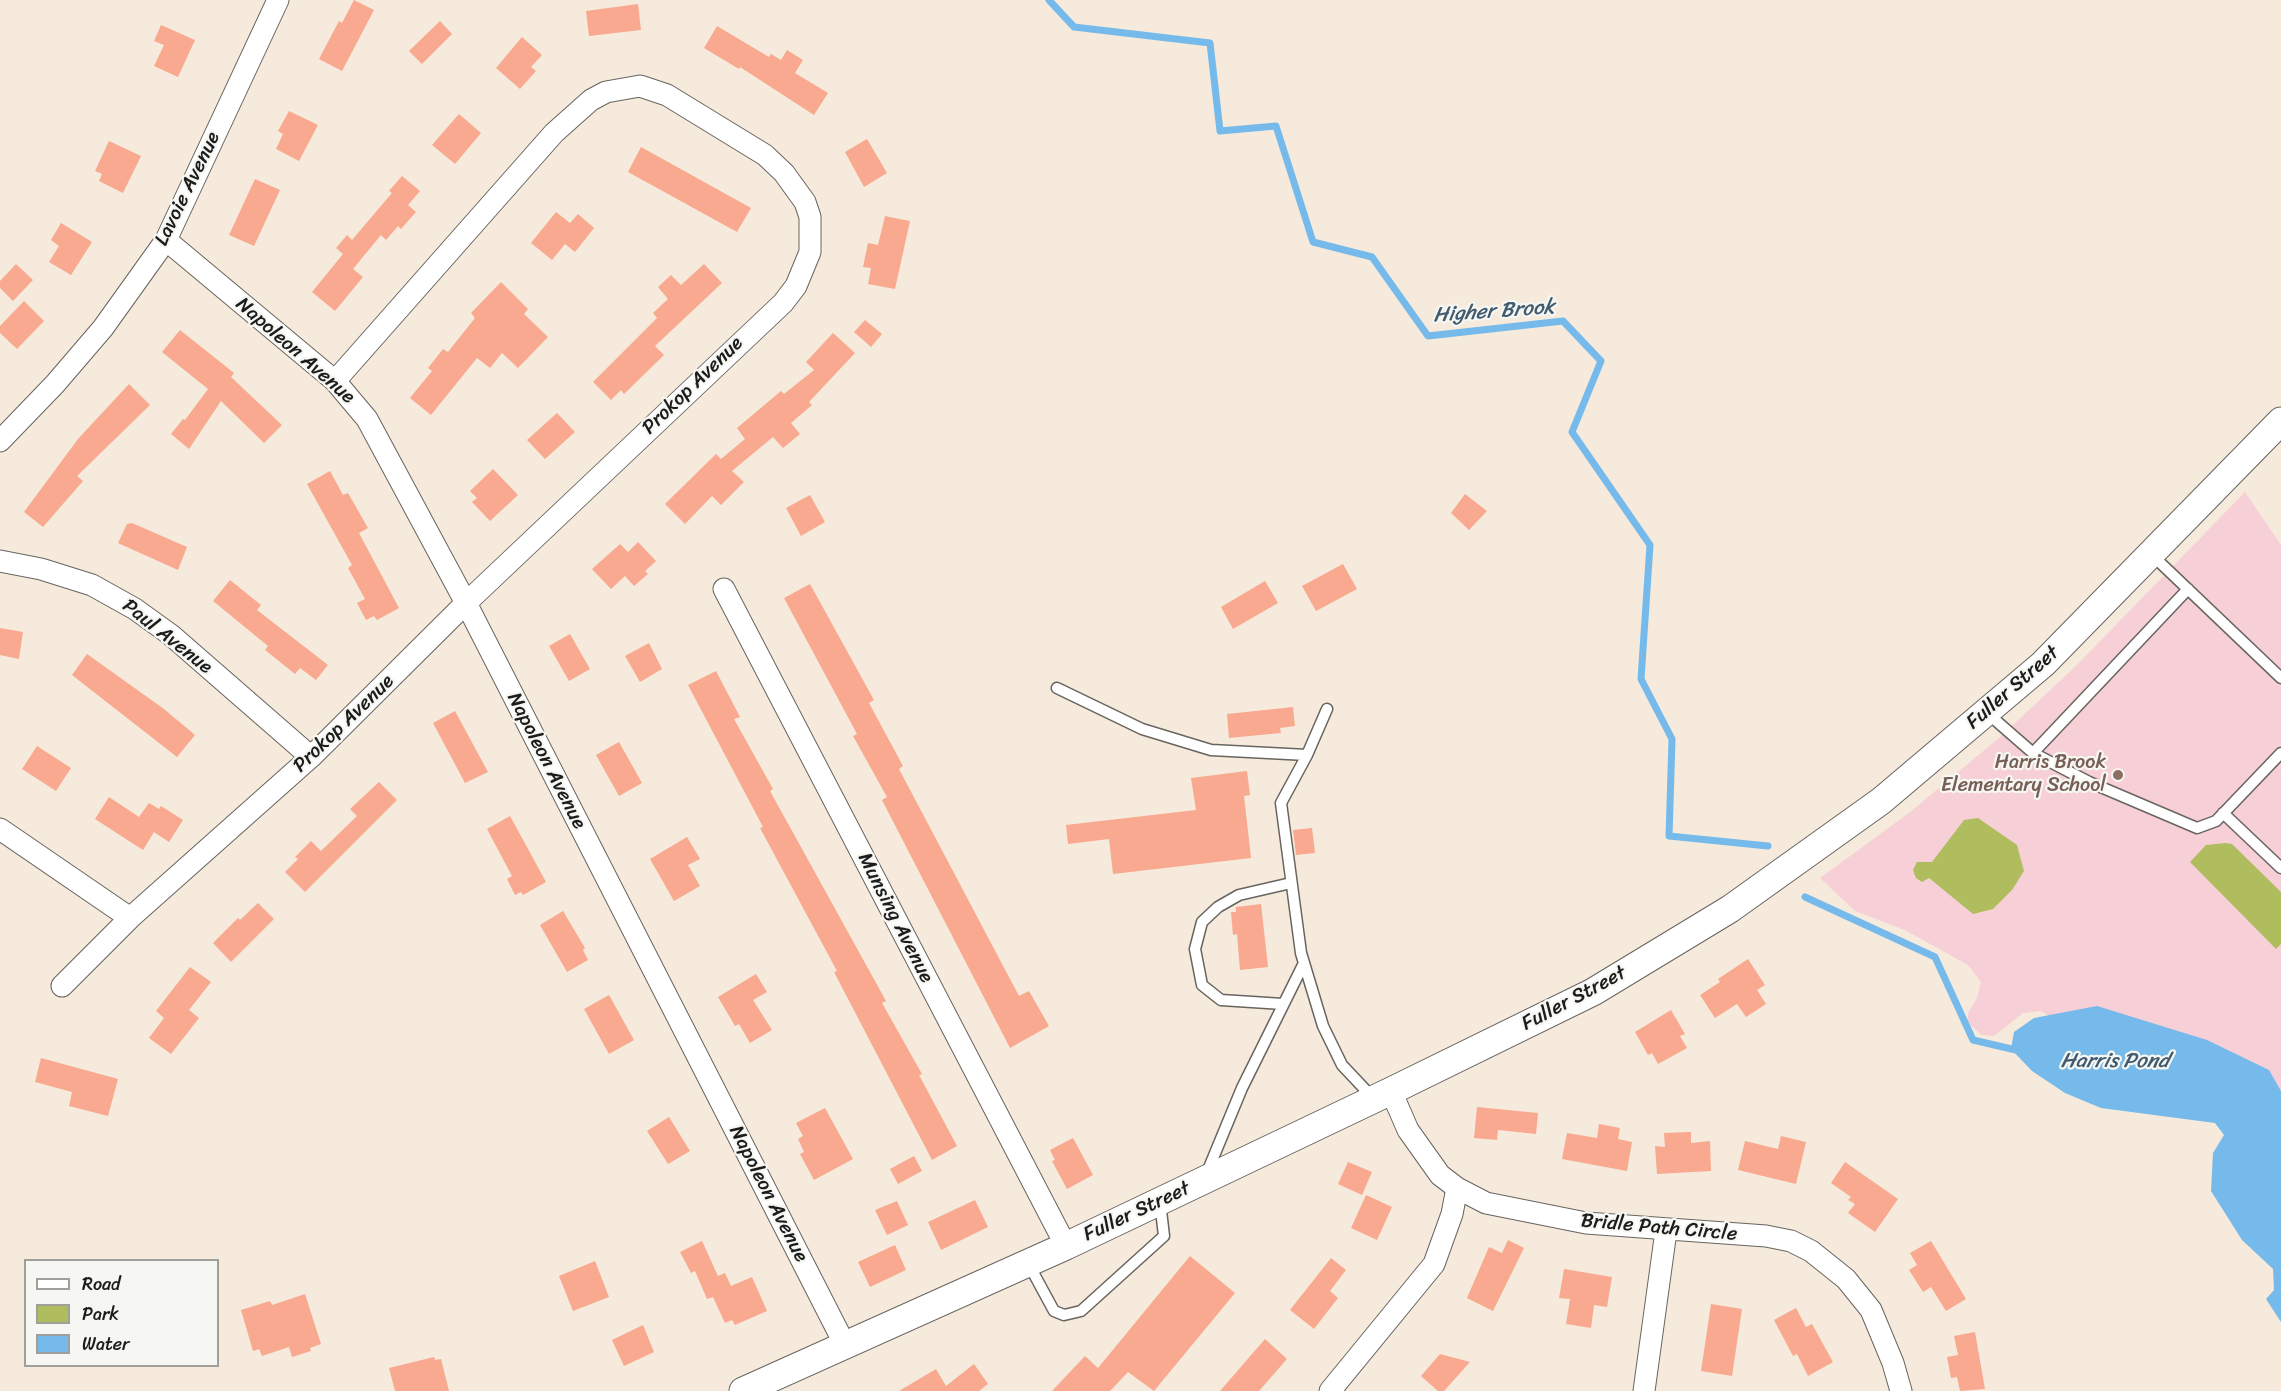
<!DOCTYPE html>
<style>
body{margin:0}
#map{position:relative;width:2281px;height:1391px;overflow:hidden;background:#f5eadb;font-family:Sriracha,sans-serif}
canvas{display:block}
.legend{position:absolute;left:24px;top:1259px;width:195px;height:108px;box-sizing:border-box;background:#f6f6f2;border:2px solid #9f9f9c;margin:0;padding:8px 10px;list-style:none;font-size:18px;color:#1c1c1c}
.legend li{display:flex;align-items:center;gap:12px;height:30px}
.legend b{width:30px;border:2px solid #9f9f9c}
</style>
<div id="map">
<canvas width="2281" height="1391"></canvas>
<ul class="legend">
<li><b style="height:8px;background:#fff"></b>Road</li>
<li><b style="height:16px;background:#b0bd5f"></b>Park</li>
<li><b style="height:16px;background:#75baeb"></b>Water</li>
</ul>
</div>
<script>
const ctx = document.querySelector('canvas').getContext('2d');
ctx.lineJoin = 'round';
function fillPath(path, color) { ctx.fillStyle = color; ctx.fill(path, 'evenodd'); }
const shape = rows => new Path2D(rows.map(r => 'M' + r).join(''));
function stroke(path, color, width, dash) { ctx.strokeStyle = color; ctx.lineWidth = width; ctx.lineCap = dash ? 'butt' : 'round'; ctx.setLineDash(dash || []); ctx.stroke(path); }
function drawText(font, color, halo, rows, align = 'center') {
  ctx.font = font + ' Sriracha,sans-serif'; ctx.lineWidth = 4.5; ctx.setLineDash([]); ctx.textBaseline = 'middle'; ctx.strokeStyle = halo; ctx.fillStyle = color; for (const [text, x, y, turn = 0] of rows) {
    ctx.save(); ctx.translate(x, y); ctx.rotate((+turn || 0) * Math.PI / 180); ctx.textAlign = isNaN(turn) ? turn : align; if (halo) ctx.strokeText(text, 0, 0); ctx.fillText(text, 0, 0); ctx.restore();
  }
}
fillPath(shape([
 [2245,492,2281,545,2281,1111,2060,1023,2041,1011,2023,1013,1994,1036,1982,1035,1968,1023,1968,1013,1977,998,1981,982,1968,965,1905,930,1855,911,1820,878,1909,813,1999,738,2076,666]
]), '#f6cfd7');
fillPath(shape([
 [1978,818,2017,845,2024,871,2012,890,1993,909,1973,914,1929,878,1922,882,1916,878,1913,870,1917,862,1932,862,1964,820],
 [2226,843,2232,844,2281,892,2281,944,2276,949,2190,862,2206,845]
]), '#b0bd5f');
fillPath(shape([
 [2097,1006,2207,1040,2269,1070,2281,1091,2281,1322,2266,1299,2274,1290,2273,1269,2242,1240,2211,1191,2213,1153,2224,1135,2215,1123,2101,1108,2065,1093,2032,1071,2011,1049,2014,1032,2034,1018]
]), '#75baeb');
stroke(shape([
 [1049,0,1074,27,1210,43,1220,131,1276,126,1313,242,1372,257,1428,336,1563,321,1601,361,1572,432,1650,545,1641,679,1672,739,1669,836,1768,846],
 [1805,897,1935,957,1973,1040,2020,1051]
]), '#75baeb', 7);
fillPath(shape([
 [354,0,374,10,342,71,319,59,339,21,342,23],
 [638,4,641,30,589,36,586,11],
 [440,21,452,34,422,64,409,51],
 [161,25,195,40,178,77,154,66,164,45,154,41],
 [717,26,769,57,771,54,781,60,787,50,803,60,795,73,828,93,814,115,740,67,739,69,704,48],
 [522,37,542,55,531,67,536,71,520,89,496,68],
 [289,111,318,125,299,161,276,149,283,134,278,131],
 [459,114,481,133,455,164,432,145],
 [867,139,887,173,864,187,845,152],
 [109,141,141,156,123,193,99,181,102,174,95,171],
 [641,147,751,208,737,232,628,172],
 [402,176,420,191,408,205,416,212,401,229,398,226,386,240,381,235,353,269,363,277,335,311,312,292,343,254,336,248,347,235,352,240,392,193,389,191],
 [255,179,280,190,254,246,229,235],
 [556,212,570,223,578,214,594,228,575,252,565,244,552,260,531,243],
 [885,216,910,221,895,289,868,284,871,268,863,267,868,243,878,245],
 [61,223,92,242,71,275,49,262,59,246,51,240],
 [16,264,33,280,13,301,0,288,0,281],
 [704,264,722,283,655,346,664,355,624,394,621,390,611,400,593,382,657,318,653,313,668,299,658,287,671,275,681,285],
 [501,282,528,309,524,314,548,337,518,368,502,353,490,368,477,358,431,415,410,398,432,371,428,368,443,349,448,352,475,318,471,313],
 [24,301,44,321,17,349,0,333,0,326],
 [865,320,882,334,871,347,854,332],
 [180,330,234,373,231,377,282,425,264,443,221,401,189,449,171,434,183,419,185,420,208,389,162,352],
 [833,333,855,353,809,402,812,405,791,423,800,434,783,448,773,437,732,471,744,482,721,505,712,496,685,524,665,504,716,454,721,459,745,439,737,428,781,391,784,394,814,370,806,362],
 [129,384,150,405,77,476,83,481,43,527,24,512,78,439],
 [557,413,575,432,545,459,527,440],
 [493,469,518,495,490,521,472,502,477,498,470,491],
 [330,471,343,495,348,493,368,528,359,533,399,608,377,620,374,616,366,620,357,603,365,599,348,568,352,565,307,484],
 [1465,494,1487,511,1469,530,1451,513],
 [810,495,825,522,801,536,786,508],
 [132,523,187,547,178,570,118,543,127,524],
 [638,542,656,561,645,571,648,574,634,586,625,576,611,589,592,569,620,544,628,552],
 [1343,564,1357,589,1316,611,1302,586],
 [230,580,261,605,257,610,328,665,316,680,300,668,295,674,265,650,268,646,213,601],
 [1265,581,1278,603,1233,629,1221,607],
 [810,584,874,700,869,703,903,766,899,769,1019,996,1029,991,1049,1026,1010,1048,882,800,887,797,853,736,857,734,784,598],
 [0,628,23,632,19,659,0,655],
 [570,634,590,669,569,681,549,646],
 [649,643,662,669,640,682,625,656],
 [87,654,164,709,195,735,177,757,72,675],
 [716,671,740,717,734,719,773,789,770,791,886,1001,882,1003,922,1074,919,1075,957,1146,932,1160,834,972,837,971,760,828,763,827,688,685],
 [1293,707,1295,726,1280,728,1281,733,1229,738,1227,714],
 [455,711,488,772,465,783,433,723],
 [619,742,642,783,619,796,596,755],
 [37,746,71,768,56,791,22,769],
 [1247,771,1250,795,1244,796,1251,858,1113,874,1109,839,1068,844,1066,825,1196,810,1191,778],
 [379,782,397,800,305,892,285,872,298,859,295,857,311,841,321,851,357,816,350,809],
 [109,797,139,817,149,803,159,809,161,806,183,820,169,842,154,832,143,850,95,819],
 [510,816,546,882,523,895,521,892,515,895,507,879,512,876,487,829],
 [1312,828,1315,853,1296,855,1293,830],
 [687,837,700,859,688,865,700,886,674,901,650,859],
 [258,903,274,919,231,962,213,943,238,918,240,920],
 [1261,904,1268,967,1240,970,1237,934,1233,935,1231,912,1236,912,1236,907],
 [563,911,585,948,583,950,588,960,567,972,540,925],
 [1748,959,1765,985,1757,990,1766,1004,1746,1017,1737,1004,1715,1018,1700,995,1720,982,1718,979],
 [190,967,211,982,189,1010,199,1018,171,1054,149,1038,164,1018,156,1011],
 [756,974,767,992,753,1000,772,1030,750,1043,739,1024,735,1026,718,997],
 [609,995,634,1040,609,1054,584,1009],
 [1671,1010,1685,1034,1680,1036,1687,1048,1658,1064,1652,1053,1648,1055,1635,1032],
 [41,1058,118,1079,108,1116,69,1106,72,1092,35,1082],
 [1477,1107,1538,1113,1536,1134,1498,1130,1497,1140,1474,1138],
 [825,1108,853,1159,814,1180,800,1154,804,1152,798,1139,803,1136,796,1123],
 [669,1117,690,1151,668,1164,647,1131],
 [1599,1124,1620,1128,1618,1139,1632,1142,1627,1171,1562,1159,1567,1133,1597,1138],
 [1691,1132,1691,1143,1710,1141,1711,1171,1657,1174,1655,1146,1665,1147,1664,1133],
 [1781,1136,1806,1142,1796,1184,1738,1170,1745,1141,1778,1149],
 [1073,1138,1093,1175,1067,1189,1052,1161,1055,1160,1050,1150],
 [914,1156,922,1171,898,1184,890,1169],
 [1348,1162,1372,1172,1362,1195,1338,1184],
 [1845,1162,1898,1199,1875,1232,1848,1213,1855,1204,1848,1200,1851,1197,1831,1183],
 [1366,1195,1392,1207,1377,1240,1351,1228],
 [975,1200,988,1227,941,1250,928,1222],
 [897,1201,908,1225,887,1235,875,1210],
 [1508,1240,1524,1248,1493,1311,1467,1298,1489,1247,1502,1253],
 [702,1241,718,1276,725,1273,731,1286,752,1277,767,1311,735,1325,732,1320,725,1323,713,1297,707,1299,695,1271,691,1273,680,1252],
 [1931,1241,1966,1299,1946,1311,1931,1287,1923,1292,1909,1270,1917,1265,1910,1253],
 [895,1245,906,1270,870,1287,858,1262],
 [1190,1256,1235,1293,1154,1391,1128,1372,1110,1391,1052,1391,1085,1356,1098,1368],
 [1331,1258,1346,1270,1330,1291,1338,1298,1314,1329,1290,1310],
 [595,1261,609,1297,573,1311,559,1276],
 [1564,1269,1612,1277,1607,1307,1594,1305,1591,1328,1566,1324,1570,1299,1559,1298],
 [305,1294,321,1344,310,1348,311,1351,292,1357,289,1347,262,1356,259,1349,253,1351,241,1310,270,1301,272,1305],
 [1711,1304,1742,1309,1732,1376,1701,1371],
 [1796,1308,1806,1327,1812,1324,1833,1362,1808,1376,1797,1354,1793,1356,1774,1320],
 [643,1325,654,1352,624,1366,612,1340],
 [1975,1332,1985,1389,1960,1391,1957,1377,1951,1378,1947,1357,1958,1355,1954,1336],
 [1265,1339,1287,1359,1259,1391,1220,1391],
 [1440,1354,1470,1362,1444,1391,1438,1391,1421,1376],
 [434,1357,435,1360,441,1359,449,1391,395,1391,389,1368],
 [974,1364,988,1384,979,1391,899,1391,936,1369,946,1386]
]), '#f8a98f');
const service = shape([
 [2151,554,2281,678],
 [1057,688,1142,729,1211,750,1307,755],
 [1327,709,1307,755,1281,803,1301,953,1323,1026,1342,1065,1374,1099],
 [1986,712,2033,753,2089,782,2197,828,2216,821,2281,753],
 [2033,753,2188,589],
 [2223,813,2281,868],
 [1283,1004,1221,1000,1202,985,1195,949,1202,922,1218,907,1239,895,1291,883],
 [1206,1175,1242,1088,1304,963],
 [1028,1263,1054,1311,1064,1315,1081,1311,1164,1236,1160,1202]
]);
const minor = shape([
 [166,240,335,381,367,419,466,603,845,1345],
 [0,441,55,384,103,328,166,240,278,0],
 [0,561,41,569,92,585,135,609,171,635,311,757],
 [724,589,1066,1246],
 [0,829,130,918],
 [62,986,130,918,311,757,466,603,783,303,796,286,810,252,810,217,805,202,784,173,765,155,667,95,640,86,606,92,591,100,554,133,335,381],
 [1391,1091,1408,1130,1440,1175,1457,1188,1486,1203,1586,1223,1766,1236,1791,1241,1811,1251,1846,1279,1871,1310,1893,1363,1901,1391],
 [1330,1391,1434,1264,1452,1214,1457,1188],
 [1644,1391,1666,1231]
]);
const tertiary = shape([
 [743,1391,1066,1246,1391,1091,1593,992,1730,909,1881,801,2043,664,2281,421]
]);
stroke(service, '#68645f', 13);
stroke(minor, '#68645f', 23);
stroke(tertiary, '#68645f', 29);
stroke(service, '#fff', 10);
stroke(minor, '#fff', 21);
stroke(tertiary, '#fff', 27);
for (const [x, y, r, color] of [
 [2118,775,6,"#8d6e63"]
]) { const dot = new Path2D(); dot.arc(x, y, r, 0, 2 * Math.PI); ctx.fillStyle = color; ctx.fill(dot); stroke(dot, '#f6f6f2', 2); }
drawText('20px', '#1c1c1c', '#f6f6f2', [
 ["Lavoie Avenue",188,189,-64],
 ["Napoleon Avenue",295,351,41],
 ["Prokop Avenue",693,386,-44],
 ["Paul Avenue",167,637,38],
 ["Fuller Street",2013,688,-41],
 ["Prokop Avenue",344,724,-44],
 ["Napoleon Avenue",546,761,63],
 ["Munsing Avenue",895,918,63],
 ["Fuller Street",1574,999,-28],
 ["Napoleon Avenue",768,1194,63],
 ["Fuller Street",1137,1212,-25],
 ["Bridle Path Circle",1659,1228,5]
]);
drawText('20px', '#785e54', '#f6f6f2', [
 ["Harris Brook",2106,763],
 ["Elementary School",2106,786]
], 'right');
drawText('italic 21px', '#405b6f', '#f6f6f2', [
 ["Higher Brook",1494,312,-4],
 ["Harris Pond",2115,1062]
]);
</script>
